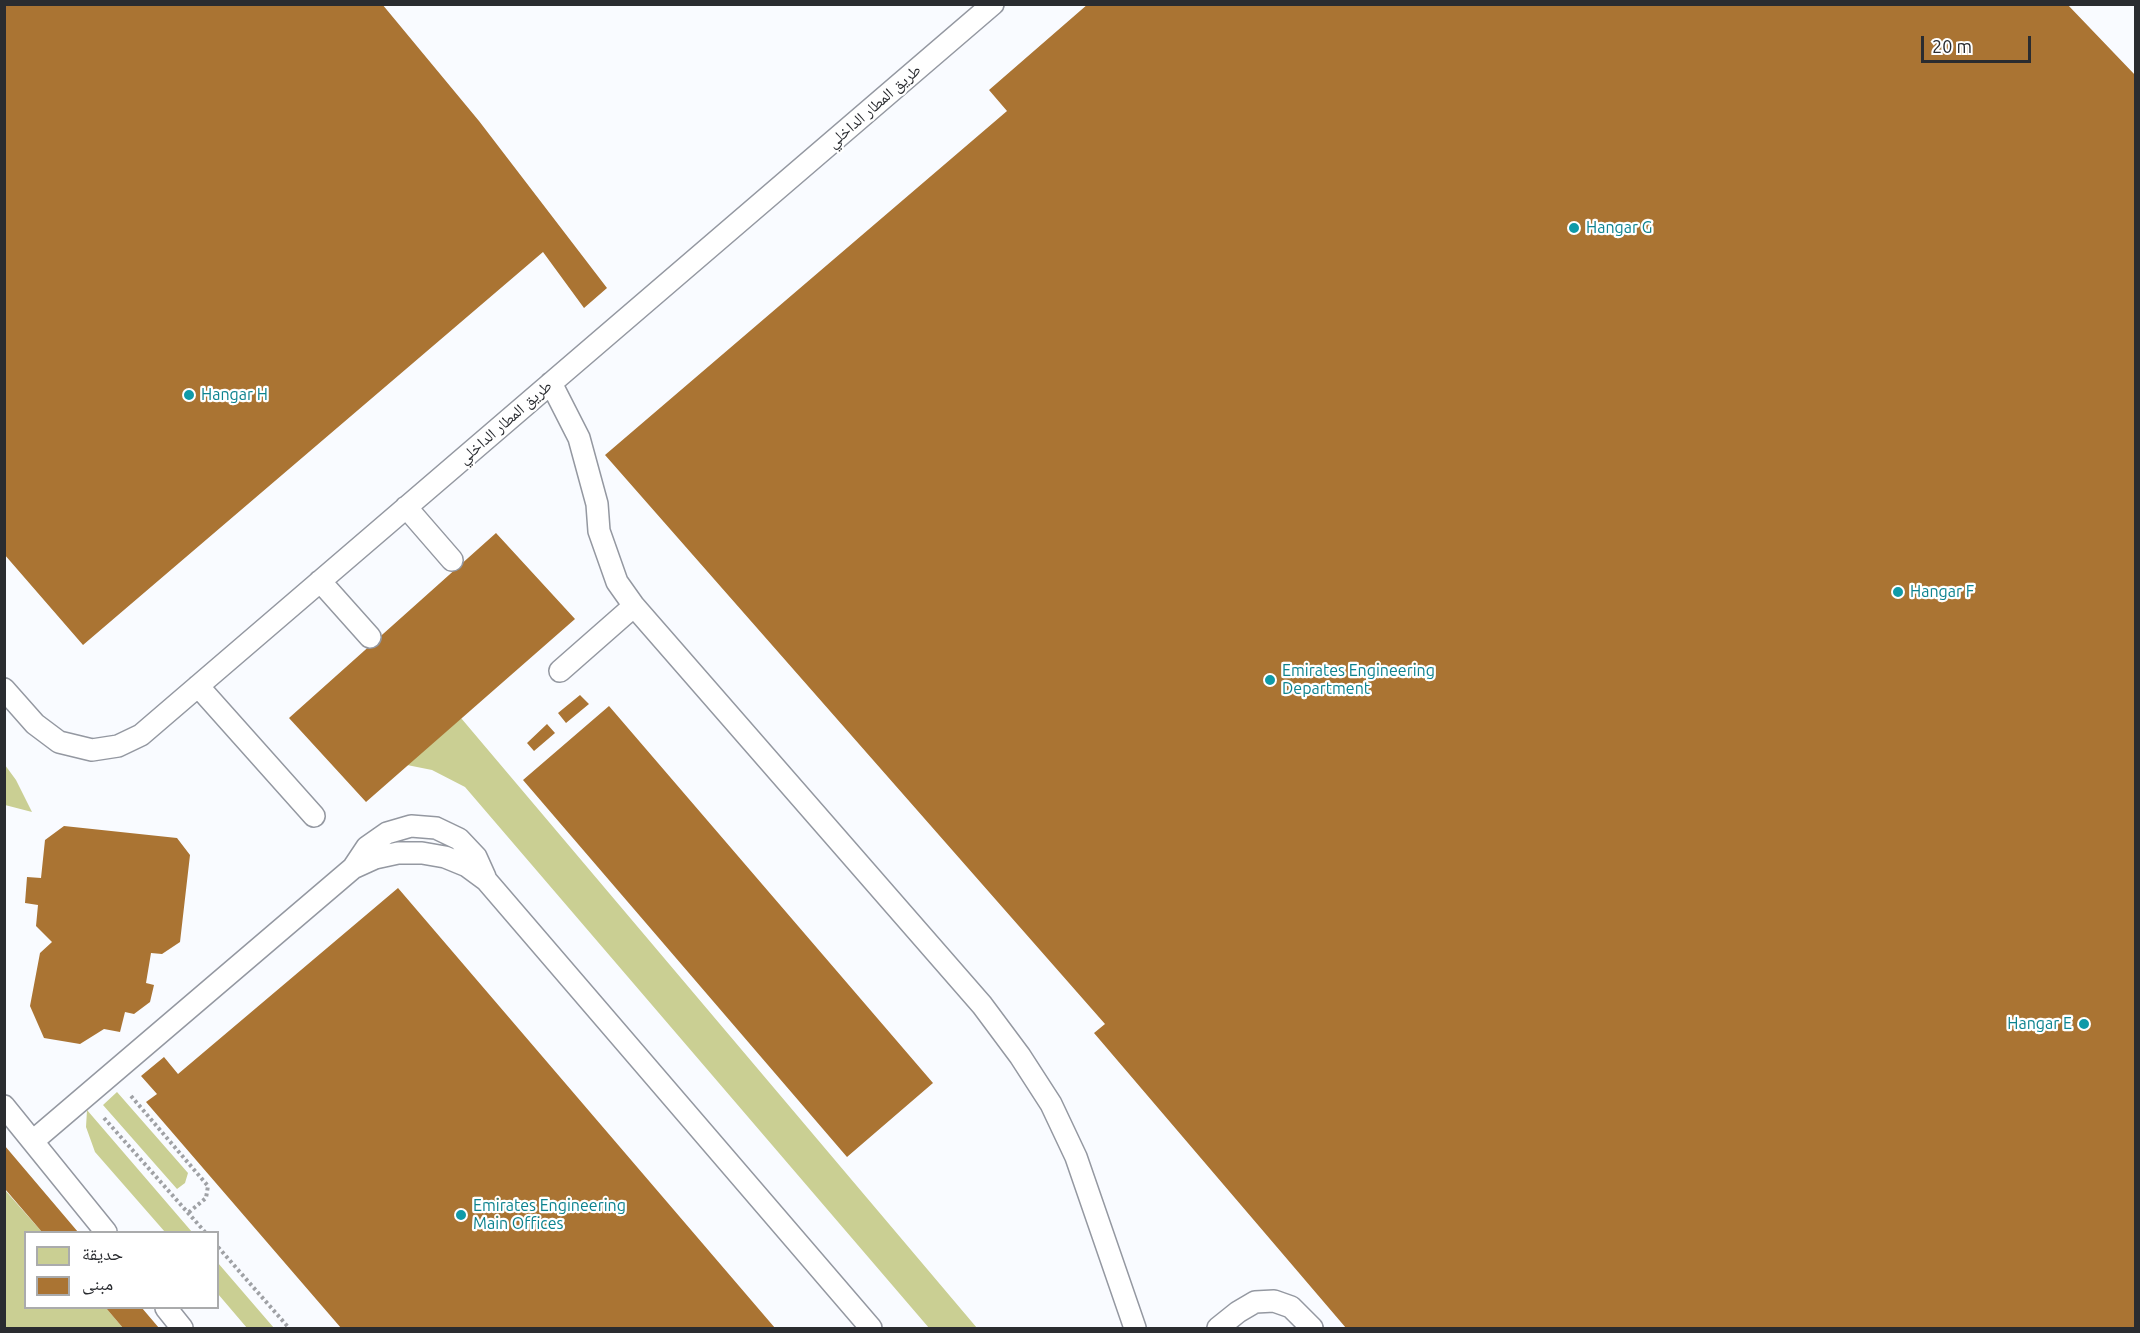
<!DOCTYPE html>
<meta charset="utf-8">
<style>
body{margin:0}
#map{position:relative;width:2140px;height:1333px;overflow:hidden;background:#f9fbff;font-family:Ubuntu,"Noto Naskh Arabic",sans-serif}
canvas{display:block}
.frame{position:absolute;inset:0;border:6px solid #2a2c30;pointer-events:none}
.legend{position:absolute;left:24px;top:1231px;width:195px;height:78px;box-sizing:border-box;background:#fff;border:2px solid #aaabac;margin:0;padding:8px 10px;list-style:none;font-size:18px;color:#2a2c30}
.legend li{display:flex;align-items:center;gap:12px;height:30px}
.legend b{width:30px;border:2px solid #aaabac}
.scale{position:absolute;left:1921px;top:36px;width:110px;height:27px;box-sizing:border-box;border:3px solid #2a2c30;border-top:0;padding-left:8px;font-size:18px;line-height:21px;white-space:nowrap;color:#2a2c30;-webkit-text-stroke:4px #fff;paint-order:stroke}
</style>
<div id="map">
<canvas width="2140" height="1333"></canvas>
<div class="frame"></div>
<ul class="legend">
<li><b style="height:16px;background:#cacf93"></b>حديقة</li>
<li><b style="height:16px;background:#aa7433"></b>مبنى</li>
</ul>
<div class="scale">20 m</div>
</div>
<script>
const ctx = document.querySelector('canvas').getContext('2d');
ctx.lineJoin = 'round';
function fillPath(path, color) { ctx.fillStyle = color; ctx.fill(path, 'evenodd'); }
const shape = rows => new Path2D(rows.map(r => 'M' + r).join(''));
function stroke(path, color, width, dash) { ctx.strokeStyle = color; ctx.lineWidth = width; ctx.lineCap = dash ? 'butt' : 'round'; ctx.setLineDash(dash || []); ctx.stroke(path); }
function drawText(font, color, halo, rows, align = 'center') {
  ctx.font = font + ' Ubuntu,"Noto Naskh Arabic",sans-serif'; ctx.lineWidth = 4.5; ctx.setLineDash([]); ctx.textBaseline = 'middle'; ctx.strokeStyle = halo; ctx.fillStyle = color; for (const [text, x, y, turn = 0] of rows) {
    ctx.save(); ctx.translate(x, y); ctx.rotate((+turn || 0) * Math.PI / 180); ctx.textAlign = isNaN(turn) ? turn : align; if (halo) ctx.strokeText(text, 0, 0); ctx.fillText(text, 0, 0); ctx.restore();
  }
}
fillPath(shape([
 [461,718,977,1328,929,1328,465,787,432,770,407,765],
 [5,765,16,780,32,812,5,805],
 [117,1092,188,1173,185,1183,177,1189,103,1105],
 [87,1110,192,1232,165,1232,95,1152,86,1127],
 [4,1189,42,1232,26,1232,26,1308,106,1308,123,1328,5,1328],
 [218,1263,274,1328,247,1328,218,1294]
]), '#cacf93');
fillPath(shape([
 [4,4,382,4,479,121,607,288,584,308,543,252,83,645,4,554],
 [1088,4,2067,4,2136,76,2136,1328,1346,1328,1094,1033,1105,1024,605,455,1007,111,989,90],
 [496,533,575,619,366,802,289,718],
 [580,695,589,704,566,723,558,713],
 [609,706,933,1083,847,1157,523,780],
 [547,724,555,733,534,751,527,743],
 [64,826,177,838,190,855,180,942,162,954,151,953,146,983,154,985,150,1002,134,1014,125,1012,120,1032,104,1029,80,1044,44,1038,30,1006,40,953,52,942,36,926,38,905,25,903,27,877,41,878,45,840],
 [398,888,775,1328,341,1328,146,1102,157,1094,141,1076,164,1057,178,1074],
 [5,1146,78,1232,42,1232,5,1189],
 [106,1308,142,1308,159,1328,123,1328]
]), '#aa7433');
const lane = shape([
 [551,383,579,438,597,504,599,531,617,582,634,606,982,1005,1020,1056,1051,1104,1076,1157,1135,1328],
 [406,507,452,560],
 [320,581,370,637],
 [560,671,634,606],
 [198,686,314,816],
 [4,689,35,724,59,742,92,750,118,746,141,735,993,4],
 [353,868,375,858,398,853,422,853,445,857,467,866,486,880,871,1328],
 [4,1106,106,1232],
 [33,1141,353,868,367,847,387,833,411,826,436,828,459,839,476,857,485,877],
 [166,1308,182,1328],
 [1218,1328,1238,1312,1255,1302,1274,1301,1291,1307,1312,1328]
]);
stroke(lane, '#9498a1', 24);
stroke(shape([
 [131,1096,208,1186,206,1198,188,1213],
 [104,1118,205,1232],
 [218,1247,289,1328]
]), '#9fa1a5', 4, [3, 3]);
stroke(lane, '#fff', 21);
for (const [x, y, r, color] of [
 [1574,228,6,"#0f9aa8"],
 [189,395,6,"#0f9aa8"],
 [1898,592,6,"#0f9aa8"],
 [1270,680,6,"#0f9aa8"],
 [2084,1024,6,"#0f9aa8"],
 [461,1215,6,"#0f9aa8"]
]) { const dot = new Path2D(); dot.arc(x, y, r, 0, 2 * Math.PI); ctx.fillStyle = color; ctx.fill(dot); stroke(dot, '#fff', 2); }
drawText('16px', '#2a2c30', '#fff', [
 ["طريق المطار الداخلي",874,106,-41],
 ["طريق المطار الداخلي",505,422,-41]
]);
drawText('16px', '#0d838f', '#fff', [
 ["Hangar G",1586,228],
 ["Hangar H",201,395],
 ["Hangar F",1910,592],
 ["Emirates Engineering",1282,671],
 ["Department",1282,689],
 ["Hangar E",2072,1024,"right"],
 ["Emirates Engineering",473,1206],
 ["Main Offices",473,1224]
], 'left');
</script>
